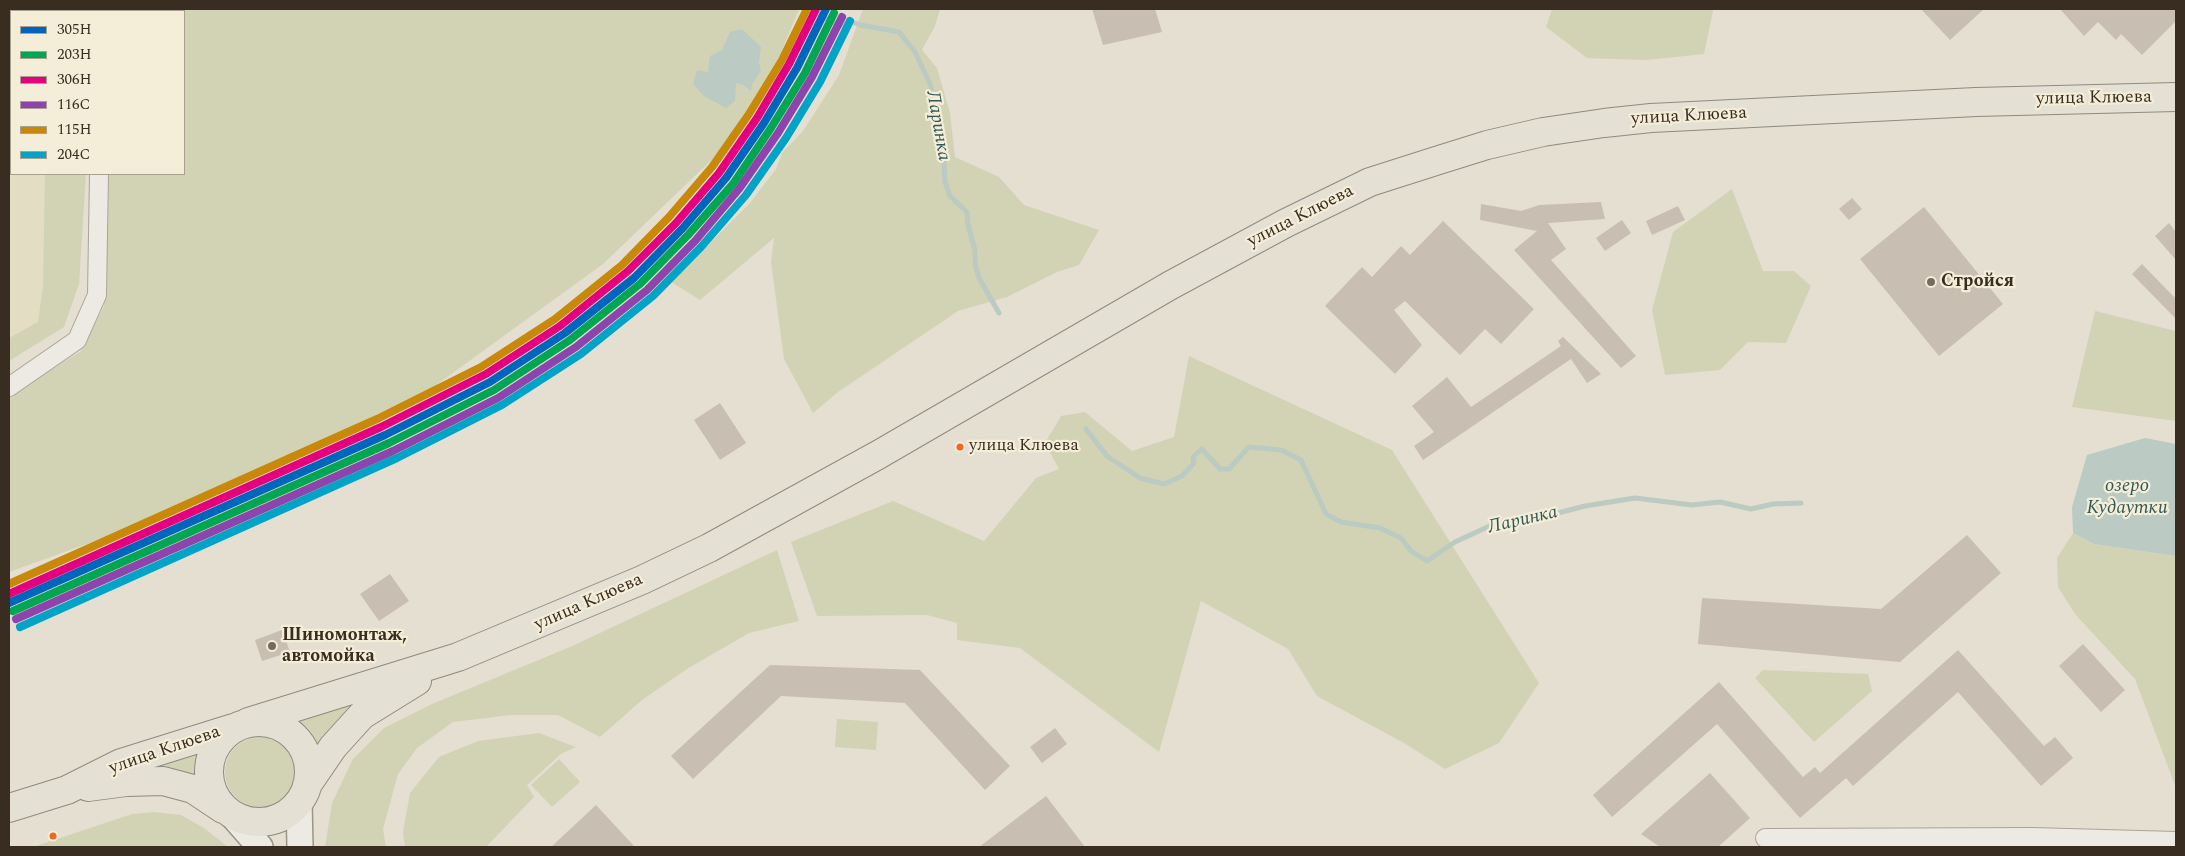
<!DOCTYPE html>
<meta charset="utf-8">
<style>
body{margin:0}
#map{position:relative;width:2185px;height:856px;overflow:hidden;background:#e4dfd1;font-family:Spectral,serif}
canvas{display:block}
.frame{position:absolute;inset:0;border:10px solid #392d21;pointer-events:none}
.legend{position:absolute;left:10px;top:10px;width:175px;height:165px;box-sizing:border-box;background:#f4edd8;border:1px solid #a9a08f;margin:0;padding:6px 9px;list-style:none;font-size:15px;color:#392d21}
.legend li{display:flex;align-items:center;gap:10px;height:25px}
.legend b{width:25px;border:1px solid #a9a08f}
</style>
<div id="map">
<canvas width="2185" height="856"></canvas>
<div class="frame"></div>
<ul class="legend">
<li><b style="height:6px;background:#0065bd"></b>305Н</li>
<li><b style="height:6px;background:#00a651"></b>203Н</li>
<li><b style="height:6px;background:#e5007d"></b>306Н</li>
<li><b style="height:6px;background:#8e44ad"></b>116С</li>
<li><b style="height:6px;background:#c88808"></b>115Н</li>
<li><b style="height:6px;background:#03a3c5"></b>204С</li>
</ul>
</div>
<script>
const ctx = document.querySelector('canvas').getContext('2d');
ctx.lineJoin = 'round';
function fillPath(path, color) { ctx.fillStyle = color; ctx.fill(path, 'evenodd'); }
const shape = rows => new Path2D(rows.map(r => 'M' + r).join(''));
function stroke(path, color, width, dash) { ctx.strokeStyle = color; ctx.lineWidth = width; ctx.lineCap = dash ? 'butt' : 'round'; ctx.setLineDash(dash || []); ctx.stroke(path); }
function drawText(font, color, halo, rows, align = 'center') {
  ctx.font = font + ' Spectral,serif'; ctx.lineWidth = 4.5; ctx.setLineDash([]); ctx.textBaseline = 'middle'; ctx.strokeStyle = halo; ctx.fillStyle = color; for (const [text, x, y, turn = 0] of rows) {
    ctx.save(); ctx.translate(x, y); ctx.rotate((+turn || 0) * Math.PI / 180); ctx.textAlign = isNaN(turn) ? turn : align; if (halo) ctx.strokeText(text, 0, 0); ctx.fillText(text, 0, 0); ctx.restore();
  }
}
fillPath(shape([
 [9,9,49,9,49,11,11,11,11,174,53,174,56,310,9,342]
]), '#e2ddc3');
fillPath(shape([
 [110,9,799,9,780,55,724,148,603,264,432,388,164,516,9,572,9,398,23,386,80,352,104,306,106,174,184,174,184,11,110,11],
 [863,9,940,9,935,26,922,50,937,68,950,113,955,157,999,177,1024,205,1099,230,1079,265,1057,272,1007,297,958,311,838,392,813,413,784,359,771,262,774,238,700,300,671,282,750,203,776,169,782,153,803,131,839,75],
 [1552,9,1710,9,1713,11,1704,54,1647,60,1587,58,1546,27],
 [45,174,86,174,79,284,64,327,9,361,9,338,38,322,43,286],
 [1732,189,1763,271,1794,271,1811,286,1786,343,1748,342,1720,370,1665,375,1652,310,1673,232],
 [2095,311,2176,331,2176,421,2072,407],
 [1189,356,1392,450,1539,683,1499,743,1445,769,1404,743,1317,696,1288,649,1201,601,1159,752,1020,648,957,640,957,623,927,615,817,616,791,542,893,501,984,541,1036,478,1059,469,1045,443,1061,416,1085,412,1132,451,1174,437],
 [2073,533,2094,544,2176,556,2176,788,2135,679,2075,614,2058,587,2057,558],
 [777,550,799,621,749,633,687,669,642,700,600,737,558,715,511,715,453,722,417,748,398,774,383,829,386,847,325,847,332,803,353,759,384,728,432,704,570,647],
 [1763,670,1868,674,1872,691,1814,742,1755,678],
 [374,693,318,744,307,728,296,719],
 [837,719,878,722,876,750,835,747],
 [539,733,576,747,561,754,527,785,534,797,486,847,405,847,403,832,410,793,439,757,478,741],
 '225 772a35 35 0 1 1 70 0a35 35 0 1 1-70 0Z',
 [200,750,195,776,139,769],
 [559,759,580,782,552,807,531,785],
 [154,812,181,815,204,828,228,847,33,847,132,814]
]), '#d2d3b4');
fillPath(shape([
 [742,29,761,47,759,63,761,70,752,85,751,91,743,85,736,83,735,101,726,108,704,96,693,84,697,70,708,72,710,56,722,50,730,32],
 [2145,438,2176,444,2176,556,2094,544,2073,533,2072,507,2087,455]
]), '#bbcac2');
stroke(shape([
 [808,9,840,26,847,20,860,25,899,32,915,52,931,86,934,112,943,141,945,182,950,196,967,212,968,225,975,250,975,264,979,278,999,313],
 [1086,429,1107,456,1140,478,1164,484,1182,476,1194,463,1193,457,1202,449,1220,469,1229,469,1249,447,1281,450,1301,460,1326,514,1341,522,1380,528,1401,538,1411,551,1427,561,1455,542,1494,524,1527,521,1585,506,1635,498,1692,505,1720,502,1751,509,1773,504,1801,503]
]), '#bbcac2', 5);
fillPath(shape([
 [1092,9,1155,9,1162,32,1103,45],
 [1921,9,1984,9,1950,40],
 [2060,9,2176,9,2176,21,2142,55,2121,34,2116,40,2098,22,2084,36],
 [1852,198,1862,209,1849,220,1839,209],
 [1601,202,1605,219,1548,223,1566,249,1551,260,1636,356,1621,368,1514,250,1537,231,1480,220,1481,204,1521,211,1539,205],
 [1678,206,1685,220,1652,235,1646,221],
 [1924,207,2003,304,1939,356,1860,259],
 [1622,220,1631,233,1605,251,1596,238],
 [1443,221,1534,309,1501,344,1485,329,1460,355,1405,301,1394,310,1422,345,1395,374,1325,306,1362,267,1372,277,1401,246,1410,255],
 [2169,223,2176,232,2176,260,2155,236],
 [2142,264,2176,299,2176,319,2132,274],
 [1563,337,1601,374,1587,383,1571,359,1423,460,1414,446,1434,432,1412,406,1447,377,1471,407,1561,346,1558,341],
 [720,403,746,443,720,460,694,420],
 [1967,535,2001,573,1900,662,1698,644,1702,598,1881,609],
 [390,574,409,601,379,621,360,594],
 [282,630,290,652,262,661,255,640],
 [2083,644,2125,690,2101,712,2059,666],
 [1958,650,2044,746,2055,737,2073,758,2041,786,1958,692,1853,786,1846,778,1800,818,1717,724,1612,817,1593,795,1719,682,1803,777,1815,767,1820,773],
 [770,665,920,670,1010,766,985,790,905,703,781,696,693,779,671,756],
 [1055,728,1067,744,1042,763,1030,747],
 [1710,773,1750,818,1718,847,1660,847,1641,834],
 [1046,796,1085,847,979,847],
 [596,805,635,847,551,847]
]), '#c8bfb2');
const street = shape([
 [102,11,102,9],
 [9,387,77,340,97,295,99,174],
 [1765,838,2032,837,2176,841]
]);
const secondary = shape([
 [299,801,300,847],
 [231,814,260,847]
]);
const primary = shape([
 [248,722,458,657,642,580,709,548,878,455,1171,285,1286,223,1370,182,1439,160,1487,145,1543,132,1604,123,1651,118,1976,102,2176,97],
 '209 772a50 50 0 1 1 100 0a50 50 0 1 1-100 0Z',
 [307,785,333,747,362,715,417,681],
 [88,787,126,782,163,781,193,789,223,809],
 [9,808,67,790,121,763,233,728]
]);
stroke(street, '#aaa499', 20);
stroke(secondary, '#9a948a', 28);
stroke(primary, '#8f8a80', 30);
stroke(street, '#eceae2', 18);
stroke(secondary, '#eceae2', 25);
stroke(primary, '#e4e0d4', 28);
stroke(shape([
 [9,603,385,435,490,382,565,333,634,278,682,229,726,178,764,123,797,68,826,9]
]), '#0065bd', 8);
stroke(shape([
 [13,611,389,443,494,390,570,340,640,284,688,235,733,184,771,128,805,73,834,13]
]), '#00a651', 8);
stroke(shape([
 [9,594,381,427,486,374,560,326,628,271,676,223,719,173,757,118,789,64,816,9]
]), '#e5007d', 8);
stroke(shape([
 [16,619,393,451,498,398,576,347,647,290,695,241,739,189,778,133,812,77,842,17]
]), '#8e44ad', 8);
stroke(shape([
 [9,584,377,419,481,367,555,319,622,265,669,217,712,167,749,114,782,60,807,9]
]), '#c88808', 8);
stroke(shape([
 [20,627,397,458,502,405,581,354,653,296,701,247,746,195,786,138,820,82,850,21]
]), '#03a3c5', 8);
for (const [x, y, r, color] of [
 [1931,282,5,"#756b5f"],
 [960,447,4.5,"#f26522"],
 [272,646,5,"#756b5f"],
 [53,836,4.5,"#f26522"]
]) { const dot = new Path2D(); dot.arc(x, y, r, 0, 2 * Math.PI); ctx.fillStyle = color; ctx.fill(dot); stroke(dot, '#f4edd8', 2); }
drawText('17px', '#392d21', '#f4edd8', [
 ["улица Клюева",969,447]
], 'left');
drawText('18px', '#392d21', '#f4edd8', [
 ["улица Клюева",2094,99,-1],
 ["улица Клюева",1689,117,-3],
 ["улица Клюева",1301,217,-27],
 ["улица Клюева",589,603,-24],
 ["улица Клюева",165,751,-19]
]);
drawText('bold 18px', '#392d21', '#f4edd8', [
 ["Стройся",1941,282],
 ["Шиномонтаж,",282,636],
 ["автомойка",282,657]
], 'left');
drawText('italic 19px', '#325856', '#f4edd8', [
 ["Ларинка",937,126,80],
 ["озеро",2127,487],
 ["Кудаутки",2127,509],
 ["Ларинка",1523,521,-13]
]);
</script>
